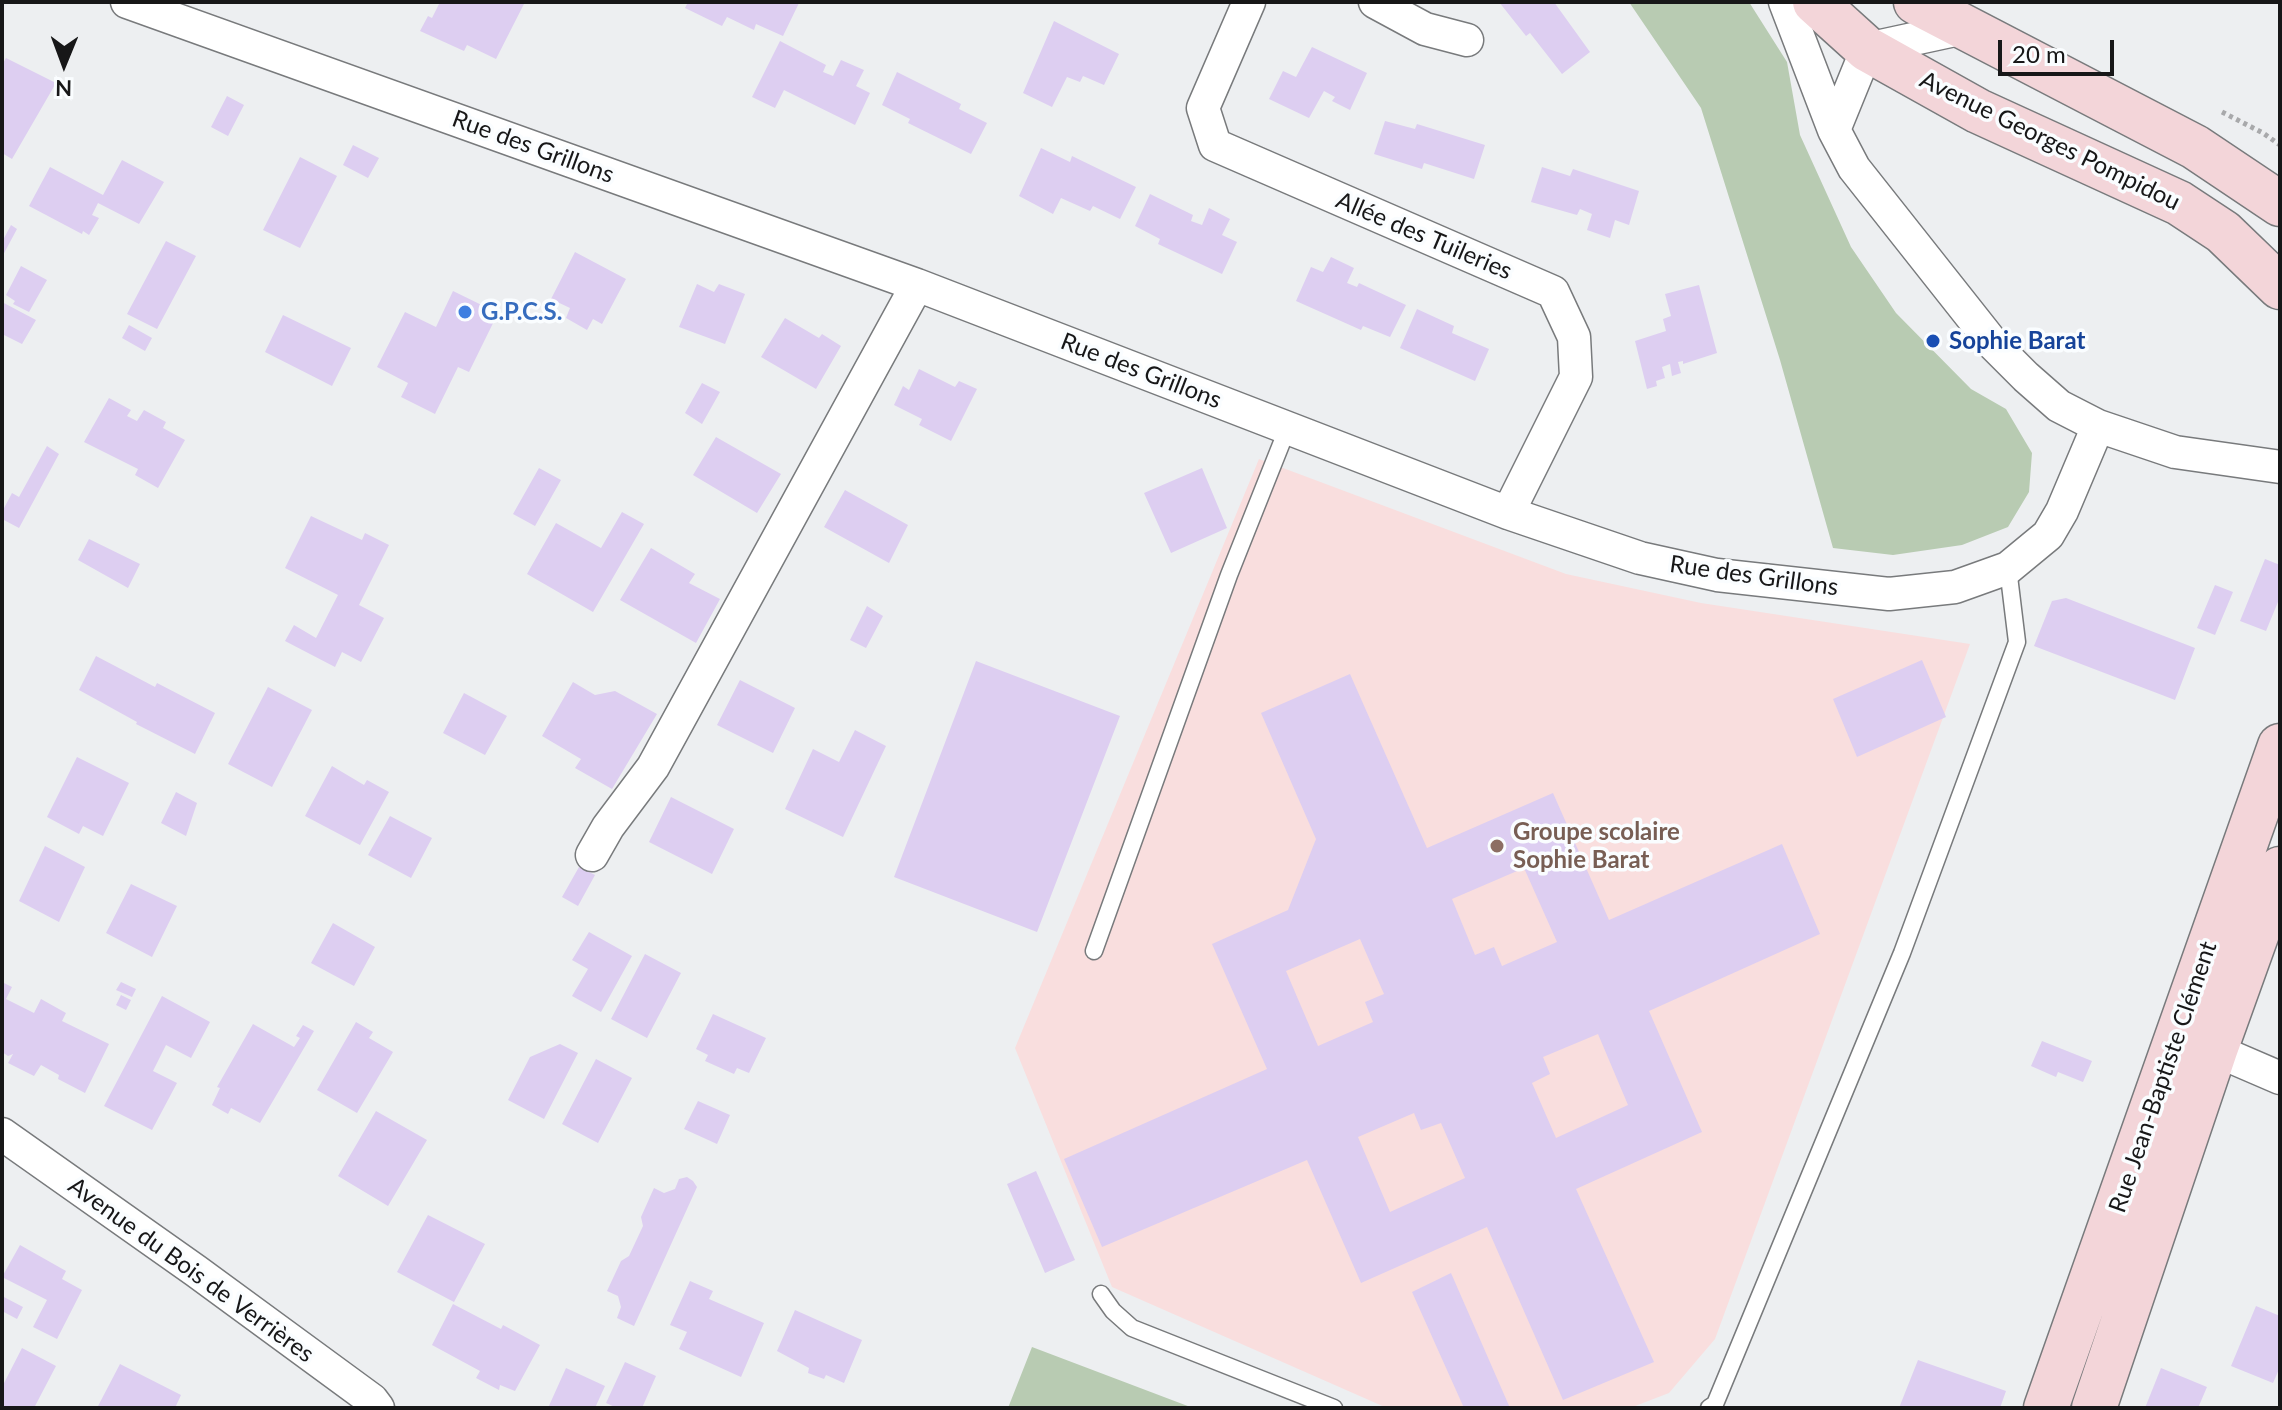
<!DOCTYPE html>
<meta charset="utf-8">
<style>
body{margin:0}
#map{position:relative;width:2282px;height:1410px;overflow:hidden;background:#edeff1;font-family:Lato,sans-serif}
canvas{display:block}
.frame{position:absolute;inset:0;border:4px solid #171718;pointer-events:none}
.north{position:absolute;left:24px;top:24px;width:80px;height:80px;-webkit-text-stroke:6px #fafdff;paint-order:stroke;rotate:181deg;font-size:22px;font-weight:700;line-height:32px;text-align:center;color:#171718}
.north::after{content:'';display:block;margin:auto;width:28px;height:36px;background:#171718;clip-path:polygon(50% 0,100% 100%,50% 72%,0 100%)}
.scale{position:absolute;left:1998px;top:40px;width:116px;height:36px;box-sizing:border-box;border:4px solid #171718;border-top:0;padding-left:10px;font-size:24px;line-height:28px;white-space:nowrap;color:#171718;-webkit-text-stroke:6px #fafdff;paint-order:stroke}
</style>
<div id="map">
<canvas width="2282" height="1410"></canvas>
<div class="frame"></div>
<div class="north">N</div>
<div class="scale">20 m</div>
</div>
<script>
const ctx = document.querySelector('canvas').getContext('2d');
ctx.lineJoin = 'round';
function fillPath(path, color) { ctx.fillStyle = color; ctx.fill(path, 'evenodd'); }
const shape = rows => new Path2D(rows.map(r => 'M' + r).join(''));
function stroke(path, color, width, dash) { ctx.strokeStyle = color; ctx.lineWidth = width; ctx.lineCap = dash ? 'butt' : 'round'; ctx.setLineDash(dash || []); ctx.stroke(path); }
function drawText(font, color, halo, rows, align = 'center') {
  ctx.font = font + ' Lato,sans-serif'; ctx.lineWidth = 7; ctx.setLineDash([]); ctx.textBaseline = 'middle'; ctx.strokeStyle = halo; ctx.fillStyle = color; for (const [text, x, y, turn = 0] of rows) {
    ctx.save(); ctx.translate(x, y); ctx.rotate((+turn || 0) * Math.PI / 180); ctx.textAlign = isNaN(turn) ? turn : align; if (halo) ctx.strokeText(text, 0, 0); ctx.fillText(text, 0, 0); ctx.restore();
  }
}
fillPath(shape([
 [1259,459,1566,574,1701,603,1970,644,1715,1339,1669,1393,1630,1408,1387,1408,1112,1287,1015,1048]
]), '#f9dede');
fillPath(shape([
 [1629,2,1749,2,1787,62,1800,135,1851,247,1896,313,1971,389,2006,409,2032,453,2029,492,2008,527,1962,545,1893,555,1833,548,1780,360,1701,108],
 [1032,1347,1193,1408,1008,1408]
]), '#b8cbb2');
fillPath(shape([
 [440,2,525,2,496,59,467,45,464,51,420,31,428,16,432,18],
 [688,2,796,2,799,3,783,36,756,24,754,30,727,17,722,26,685,8],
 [1499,2,1554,2,1590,52,1562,74,1530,33,1526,36],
 [1054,21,1119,54,1104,85,1083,76,1080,82,1067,77,1052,107,1023,93],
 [780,41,826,65,823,72,833,76,841,60,864,70,856,86,870,93,855,125,784,90,775,108,752,97],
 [1312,47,1367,73,1350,110,1332,101,1335,97,1324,91,1309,118,1269,99,1283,71,1296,77],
 [6,58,56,83,12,159,2,153,2,65],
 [897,72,961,104,959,109,987,123,971,154,908,123,910,119,882,105],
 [227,96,244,105,228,136,211,127],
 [1385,121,1415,129,1417,124,1485,145,1474,179,1424,163,1422,169,1374,154],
 [353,145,379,158,368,178,343,165],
 [1041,148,1070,162,1072,156,1136,187,1120,219,1093,206,1090,211,1061,198,1053,214,1019,196],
 [300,157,337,176,300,248,263,230],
 [122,160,164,182,139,224,98,203,92,215,99,218,89,235,83,231,82,234,29,206,50,167,103,195],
 [1542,167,1570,176,1573,169,1639,191,1629,225,1615,220,1610,238,1587,230,1592,214,1580,209,1577,215,1531,202],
 [1150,194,1193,215,1191,221,1202,225,1209,208,1230,219,1222,235,1237,242,1222,274,1158,244,1160,239,1135,226],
 [11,225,17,229,2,257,2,242],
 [166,241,196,256,157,329,127,314],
 [575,252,626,279,602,324,593,319,587,330,566,318,570,308,551,299],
 [1331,257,1354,268,1347,283,1357,287,1359,283,1406,305,1390,337,1363,326,1361,330,1296,301,1311,267,1323,272],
 [21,266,47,280,29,312,13,304,15,301,6,295],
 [697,284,714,292,719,284,745,294,725,344,679,327],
 [1699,285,1717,353,1683,364,1683,361,1678,362,1681,373,1672,376,1670,364,1662,367,1665,378,1656,381,1657,386,1647,389,1635,341,1666,331,1663,319,1671,316,1665,294],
 [453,291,498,313,469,372,458,367,435,414,401,397,408,383,377,367,405,312,436,327],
 [2,302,36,320,22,344,2,334],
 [1417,309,1454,326,1452,333,1489,349,1475,381,1400,348],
 [283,315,351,348,332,386,265,352],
 [785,318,819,338,822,334,841,346,816,389,761,357],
 [129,325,152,338,145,351,122,338],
 [919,369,955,387,959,381,977,389,951,441,919,425,922,419,894,405,903,386,909,390],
 [702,383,720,392,702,424,685,413],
 [109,398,131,410,127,416,137,421,144,410,166,422,163,428,185,440,158,488,135,475,138,469,84,442],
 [716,437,781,474,757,513,693,475],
 [47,446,59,454,19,528,2,519,2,512,12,493,19,497],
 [539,468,561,480,535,526,513,514],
 [1202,468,1227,528,1171,553,1144,493],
 [845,490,908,525,889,563,824,527],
 [622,512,644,524,593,612,527,574,556,523,601,548],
 [311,516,362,540,365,533,389,545,359,605,384,618,361,662,342,652,335,667,285,641,294,625,316,638,338,595,285,568],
 [89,539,140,564,128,588,78,560],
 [651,548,695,574,689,583,720,599,696,643,620,600],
 [2265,559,2280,565,2280,597,2266,631,2240,621],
 [2215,585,2233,592,2215,635,2197,628],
 [2066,598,2195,648,2175,700,2034,646,2052,601],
 [867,606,883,616,866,648,850,640],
 [96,656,155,687,157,683,215,713,195,754,136,724,137,722,79,690],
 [1922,660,1946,717,1857,757,1833,699],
 [976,661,1120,716,1037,932,894,877],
 [1350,674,1427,848,1553,793,1609,920,1782,844,1820,934,1649,1011,1702,1132,1576,1189,1654,1362,1563,1400,1487,1227,1361,1283,1307,1160,1102,1247,1064,1159,1267,1069,1212,944,1288,910,1316,839,1261,713],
 [1524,868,1557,942,1502,966,1494,947,1475,955,1452,899],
 [1360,939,1384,994,1365,1002,1373,1022,1318,1046,1286,971],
 [1598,1034,1628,1105,1556,1138,1532,1083,1550,1074,1543,1057],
 [1414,1113,1421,1130,1441,1123,1465,1178,1390,1212,1358,1137],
 [740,680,795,708,773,753,717,725],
 [573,682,595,695,615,691,657,714,612,789,575,768,581,759,542,736],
 [268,687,312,710,272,787,228,764],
 [464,693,507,716,485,755,443,733],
 [855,730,886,746,843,837,785,809,813,749,839,762],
 [77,757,129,783,103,836,83,826,79,834,47,817],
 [332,766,364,785,367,780,389,792,360,845,305,816],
 [176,792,197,803,186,836,161,823],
 [671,797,734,829,712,874,649,842],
 [390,816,432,838,411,878,368,855],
 [45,846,85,867,59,922,19,901],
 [579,867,595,875,578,906,562,897],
 [131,884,177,906,152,957,106,933],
 [333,923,375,947,354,986,311,963],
 [589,932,632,956,601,1012,572,996,588,969,572,960],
 [645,954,681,973,647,1038,611,1019],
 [2,982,12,987,6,999,34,1013,41,999,66,1013,62,1021,109,1044,85,1093,58,1079,59,1075,41,1065,34,1076,8,1063,13,1054,8,1056,2,1052],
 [121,982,136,989,132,997,116,990],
 [121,995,131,1000,126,1010,116,1005],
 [162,996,210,1022,191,1058,166,1045,153,1071,177,1083,152,1130,104,1106],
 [713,1014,766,1038,749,1073,737,1068,734,1074,705,1061,708,1055,696,1049],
 [356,1022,373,1032,369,1038,393,1052,357,1113,317,1090],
 [253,1024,294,1047,300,1038,296,1036,303,1025,314,1031,260,1123,231,1108,228,1114,212,1105,220,1088,217,1087],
 [2042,1041,2092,1061,2083,1082,2058,1072,2056,1077,2031,1066],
 [560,1044,578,1053,544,1119,508,1100,530,1057],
 [596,1059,632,1078,598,1143,562,1124],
 [698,1101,730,1115,717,1144,684,1129],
 [376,1111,427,1140,388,1206,338,1176],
 [1036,1171,1075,1260,1045,1273,1007,1184],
 [687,1177,693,1181,697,1187,634,1326,617,1318,621,1307,618,1296,607,1291,621,1261,629,1256,643,1226,641,1217,654,1188,664,1193,675,1189,679,1179],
 [428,1215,485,1244,454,1302,397,1272],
 [20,1245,66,1271,62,1279,82,1290,57,1339,33,1327,47,1300,2,1277],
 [1451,1273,1510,1408,1464,1408,1412,1292],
 [690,1281,713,1291,709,1299,764,1323,741,1377,679,1349,687,1332,670,1325],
 [2,1296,23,1307,17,1319,2,1311],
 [453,1304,501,1329,503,1325,540,1345,515,1391,500,1385,499,1390,476,1378,480,1371,432,1345],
 [2256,1306,2280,1316,2280,1367,2273,1383,2231,1366],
 [795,1310,862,1340,844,1383,826,1375,824,1379,808,1373,809,1368,777,1351],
 [22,1348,56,1366,34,1408,2,1408,2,1387],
 [1918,1360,2006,1391,2000,1408,1899,1408],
 [625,1362,656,1376,642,1408,617,1408,606,1403],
 [120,1364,181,1395,175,1408,97,1408],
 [566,1368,605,1386,595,1408,548,1408],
 [2161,1368,2207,1387,2198,1408,2145,1408]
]), '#ddcef1');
const lane = shape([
 [1094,951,1229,575,1288,427],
 [1101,1294,1113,1311,1132,1328,1334,1408],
 [1709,1408,1715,1404,1902,953,2017,642,2008,568]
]);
const street = shape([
 [127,2,917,285,1508,513,1640,558,1717,575,1889,594,1955,587,2008,568,2048,535,2062,511,2098,426],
 [1249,2,1203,108,1215,145,1553,292,1574,337,1576,377,1508,513],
 [1375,2,1425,29,1467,40],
 [1785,2,1834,130],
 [1964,28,1867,49,1834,130,1854,168,1994,345,2026,377,2059,406,2098,426,2175,452,2280,467],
 [592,855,608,827,653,767,917,285],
 [2215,1050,2280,1078],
 [2,1134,196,1271,372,1400,378,1408]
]);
const secondary = shape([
 [1815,2,1867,49,1978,111,2179,203,2223,232,2280,287],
 [1916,2,2195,147,2280,204],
 [2046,1408,2280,746],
 [2094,1408,2215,1050,2280,869]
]);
stroke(lane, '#787a7c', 19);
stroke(street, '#787a7c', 35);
stroke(secondary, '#787a7c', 47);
stroke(shape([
 [2222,112,2263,133,2280,145]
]), '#a8a9ab', 5, [4, 4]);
stroke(lane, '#fff', 16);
stroke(street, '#fff', 32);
stroke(secondary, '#f3d5d9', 44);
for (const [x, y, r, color] of [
 [465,312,8,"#3f7fe0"],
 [1933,341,8,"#1a4fb4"],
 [1497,846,8,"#8d6e63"]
]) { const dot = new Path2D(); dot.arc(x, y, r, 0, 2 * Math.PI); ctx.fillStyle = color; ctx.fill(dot); stroke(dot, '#fafdff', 3); }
drawText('24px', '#171718', '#fafdff', [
 ["Avenue Georges Pompidou",2050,141,26],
 ["Rue des Grillons",533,147,20],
 ["Allée des Tuileries",1424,236,23],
 ["Rue des Grillons",1141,371,21],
 ["Rue des Grillons",1754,576,8],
 ["Rue Jean-Baptiste Clément",2163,1077,-71],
 ["Avenue du Bois de Verrières",191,1270,36]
]);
drawText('bold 24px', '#366cbe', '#fafdff', [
 ["G.P.C.S.",481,312]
], 'left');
drawText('bold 24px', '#164399', '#fafdff', [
 ["Sophie Barat",1949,341]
], 'left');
drawText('bold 24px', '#785e54', '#fafdff', [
 ["Groupe scolaire",1513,832],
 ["Sophie Barat",1513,860]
], 'left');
</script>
